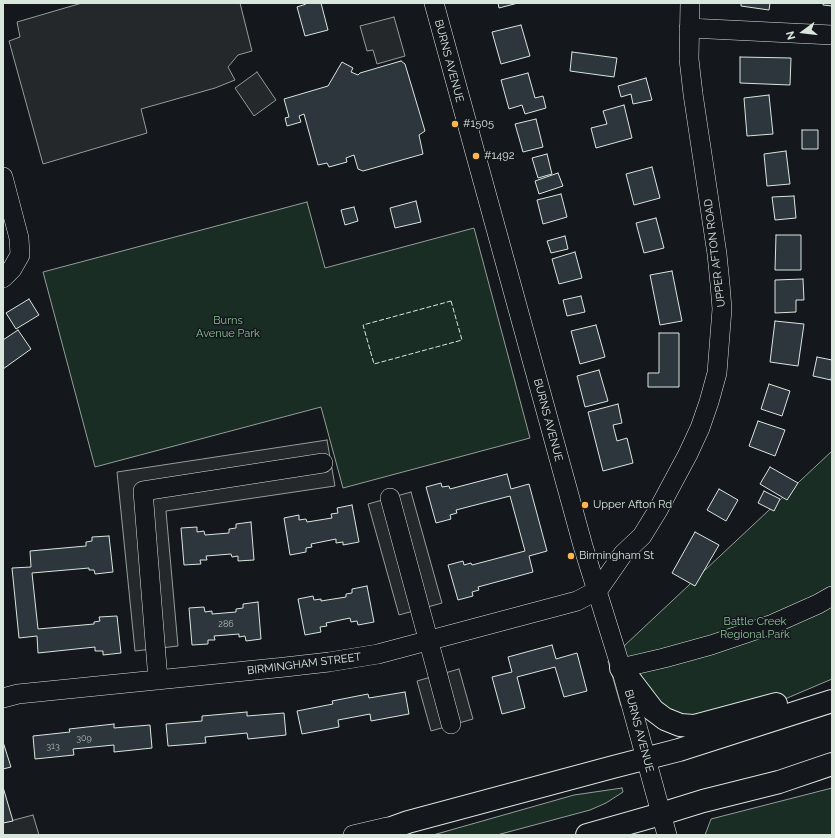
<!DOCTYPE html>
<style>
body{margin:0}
#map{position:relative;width:835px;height:838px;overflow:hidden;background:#14181c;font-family:Raleway,sans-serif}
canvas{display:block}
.frame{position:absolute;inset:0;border:4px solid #d8e6dc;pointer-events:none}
.north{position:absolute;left:783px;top:12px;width:40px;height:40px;-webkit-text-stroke:3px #14181c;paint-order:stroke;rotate:255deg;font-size:11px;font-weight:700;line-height:16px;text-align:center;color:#d8e6dc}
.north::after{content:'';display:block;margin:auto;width:14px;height:18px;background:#d8e6dc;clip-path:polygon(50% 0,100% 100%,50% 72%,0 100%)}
</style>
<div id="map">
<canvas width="835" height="838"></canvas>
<div class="frame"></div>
<div class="north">N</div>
</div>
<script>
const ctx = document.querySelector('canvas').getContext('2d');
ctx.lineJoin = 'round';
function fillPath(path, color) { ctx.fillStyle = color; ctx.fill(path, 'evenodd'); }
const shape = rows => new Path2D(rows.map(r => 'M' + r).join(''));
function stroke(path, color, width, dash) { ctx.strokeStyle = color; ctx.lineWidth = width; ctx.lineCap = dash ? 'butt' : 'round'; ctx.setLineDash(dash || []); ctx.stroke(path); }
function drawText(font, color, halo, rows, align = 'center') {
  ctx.font = font + ' Raleway,sans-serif'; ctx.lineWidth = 3; ctx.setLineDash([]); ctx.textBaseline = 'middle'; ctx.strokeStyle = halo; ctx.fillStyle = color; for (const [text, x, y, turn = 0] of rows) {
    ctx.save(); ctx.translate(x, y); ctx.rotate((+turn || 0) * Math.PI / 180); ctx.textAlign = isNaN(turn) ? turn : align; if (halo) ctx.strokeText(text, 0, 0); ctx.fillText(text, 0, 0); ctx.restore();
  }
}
const green = shape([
 [307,202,325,268,474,228,530,438,343,488,321,407,95,467,43,272,307,202],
 [832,451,832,679,766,707,675,719,651,691,621,706,608,661,832,451],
 [622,788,623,792,606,803,590,810,497,835,433,835,574,795,622,788],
 [832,788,832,835,705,835,711,819,832,788]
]);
fillPath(green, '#1a2d24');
stroke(green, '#939e99', 1);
const parking = shape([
 [82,3,240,3,252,51,238,55,228,67,235,80,215,88,141,109,147,133,43,164,9,41,20,37,17,22,82,3],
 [394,17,405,56,377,64,373,50,367,51,360,26,394,17],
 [257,72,276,100,254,116,235,88,257,72],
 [327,440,335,486,166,511,178,646,135,651,117,472,327,440],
 [411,492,442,603,399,615,368,504,411,492],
 [459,669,473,719,431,731,417,681,459,669],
 [33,815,39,835,3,835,3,823,33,815]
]);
fillPath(parking, '#24282b');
stroke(parking, '#939e99', 1);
const building = shape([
 [306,3,321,3,328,30,305,36,297,7,306,4,306,3],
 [498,3,518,3,499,8,498,3],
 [741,3,770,3,769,10,741,6,741,3],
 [823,3,832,3,832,6,823,5,823,3],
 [521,25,530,56,501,64,492,32,521,25],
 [572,52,617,58,614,77,570,71,572,52],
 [740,57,791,58,790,85,740,83,740,57],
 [401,61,405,64,425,131,419,135,423,154,363,171,358,169,354,155,346,158,347,162,329,167,327,163,318,165,304,114,299,116,301,122,287,126,285,118,289,117,284,99,328,86,342,62,353,68,351,72,358,75,360,73,401,61],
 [528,73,535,98,543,96,546,108,525,114,522,105,509,109,501,80,528,73],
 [646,78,652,100,633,104,631,94,621,97,618,86,646,78],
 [769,95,773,134,747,136,744,98,769,95],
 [624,105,632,138,596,148,591,128,607,124,603,111,624,105],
 [536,119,543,147,523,152,515,124,536,119],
 [802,130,818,130,818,149,802,149,802,130],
 [786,151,790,184,767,186,764,154,786,151],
 [547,154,552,174,538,178,532,158,547,154],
 [652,167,660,198,634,205,626,174,652,167],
 [558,173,563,186,539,194,535,181,558,173],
 [561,194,567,217,543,224,537,200,561,194],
 [794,196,796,218,775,220,772,197,794,196],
 [416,201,421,222,395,228,390,208,416,201],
 [354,207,358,221,345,225,341,210,354,207],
 [656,218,664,248,644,253,636,223,656,218],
 [776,235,801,235,801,270,775,270,776,235],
 [565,236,568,249,551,253,547,241,565,236],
 [575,252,582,278,559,284,552,259,575,252],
 [672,271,682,321,660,325,650,275,672,271],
 [803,279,804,300,796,300,796,312,775,313,775,280,803,279],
 [581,296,585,312,567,316,563,300,581,296],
 [29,299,39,315,16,329,6,313,29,299],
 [775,321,804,324,798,366,770,362,775,321],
 [596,325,605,357,580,364,571,331,596,325],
 [18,330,31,349,3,369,3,340,18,330],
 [659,333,679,333,679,387,648,387,648,373,659,373,659,333],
 [817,357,832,360,832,374,831,380,813,376,817,357],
 [599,370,608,401,585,407,577,376,599,370],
 [769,384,790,391,782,416,761,409,769,384],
 [618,404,622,423,613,425,617,441,627,438,633,463,603,471,588,412,618,404],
 [758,421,785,430,775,456,749,446,758,421],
 [770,467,798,483,787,500,760,484,770,467],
 [507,474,511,489,529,484,547,551,529,556,533,572,478,587,479,590,472,592,473,596,458,600,448,565,463,561,464,565,471,563,472,565,525,551,510,496,456,510,457,513,450,515,451,519,436,523,426,487,441,483,442,487,449,486,450,489,507,474],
 [719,489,738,500,726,521,707,510,719,489],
 [764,491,780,499,774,511,758,503,764,491],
 [352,505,359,542,343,545,343,542,336,543,336,539,311,544,312,547,306,548,306,552,290,555,284,518,299,515,299,520,306,519,307,522,332,518,331,514,338,513,337,508,352,505],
 [251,522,254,560,238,561,238,556,232,557,231,554,206,556,207,560,200,560,201,564,184,565,181,528,197,527,197,532,204,531,205,535,229,533,229,529,236,528,236,524,251,522],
 [695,532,719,545,695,586,672,573,695,532],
 [109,536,113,572,95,574,94,570,89,570,89,568,32,573,38,629,94,624,94,622,100,621,99,617,117,616,121,653,103,655,103,651,95,651,95,647,38,653,37,636,19,638,12,568,31,567,30,551,86,546,86,542,92,541,92,537,109,536],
 [367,586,374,622,358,625,357,621,351,622,350,618,326,623,327,626,320,627,321,632,305,635,298,599,313,596,314,600,321,599,321,601,346,597,346,594,352,593,352,589,367,586],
 [258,602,261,639,246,641,245,636,239,637,239,634,214,636,215,640,208,640,208,644,192,645,189,608,204,607,205,612,212,611,212,614,236,612,236,609,243,608,243,604,258,602],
 [552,645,556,659,577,653,587,691,564,697,555,667,517,677,525,708,502,714,492,677,512,672,508,657,552,645],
 [405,692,409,714,371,721,370,714,338,720,339,727,302,734,297,711,333,704,332,701,368,694,369,698,405,692],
 [247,712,247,716,284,713,286,735,248,739,247,733,205,737,206,743,168,746,166,724,202,721,202,716,247,712],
 [114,724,114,728,150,725,152,748,114,752,114,745,73,749,74,755,35,759,33,736,70,732,69,729,114,724],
 [3,742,11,767,3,769,3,742],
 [3,787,13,821,3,823,3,787]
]);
fillPath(building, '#2c363c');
stroke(building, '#d8e6dc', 1);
const minor = shape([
 [434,3,583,546,621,668,667,835],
 [689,28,832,35],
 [3,177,19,238,20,255,12,269,3,278],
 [390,498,451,724],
 [621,668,664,658,711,645,773,624,818,604,832,596],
 [158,680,143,491,323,463],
 [3,698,18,694,285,667,329,662,378,654,577,601,598,590,623,554,642,536,658,510,688,454,700,428,709,402,717,373,722,309,720,284,717,254,693,94,689,59,690,3],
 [353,835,387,827]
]);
const highway = shape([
 [621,668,653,710,665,719,680,725,694,726,776,704],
 [372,835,408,822,613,767,679,750,832,701],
 [587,835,661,814,703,801,779,782,832,764]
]);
stroke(minor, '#d8e6dc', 20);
stroke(highway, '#d8e6dc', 24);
stroke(minor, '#14181c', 19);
stroke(highway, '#14181c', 22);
stroke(shape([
 [451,301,462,340,374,364,363,325,451,301]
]), '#d8e6dc', 1, [5, 2]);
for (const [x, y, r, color] of [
 [455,124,4,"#ffb74d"],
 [476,156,4,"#ffb74d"],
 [585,505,4,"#ffb74d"],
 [571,556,4,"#ffb74d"]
]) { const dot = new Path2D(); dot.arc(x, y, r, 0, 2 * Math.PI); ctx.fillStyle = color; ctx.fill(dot); stroke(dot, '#14181c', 1.5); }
drawText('9px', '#adbab4', null, [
 ["286",226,624],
 ["309",84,738],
 ["313",53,746]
]);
drawText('11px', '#d8e6dc', '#14181c', [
 ["BURNS AVENUE",449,61,75],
 ["UPPER AFTON ROAD",715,253,-97],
 ["BURNS AVENUE",548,420,75],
 ["BIRMINGHAM STREET",304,664,-7],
 ["BURNS AVENUE",639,731,75]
]);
drawText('11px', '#d8e6dc', '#14181c', [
 ["#1505",463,124],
 ["#1492",484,156],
 ["Upper Afton Rd",593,505],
 ["Birmingham St",579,556]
], 'left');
drawText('11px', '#8ac095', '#14181c', [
 ["Burns",228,321],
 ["Avenue Park",228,334],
 ["Battle Creek",755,622],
 ["Regional Park",755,635]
]);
</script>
